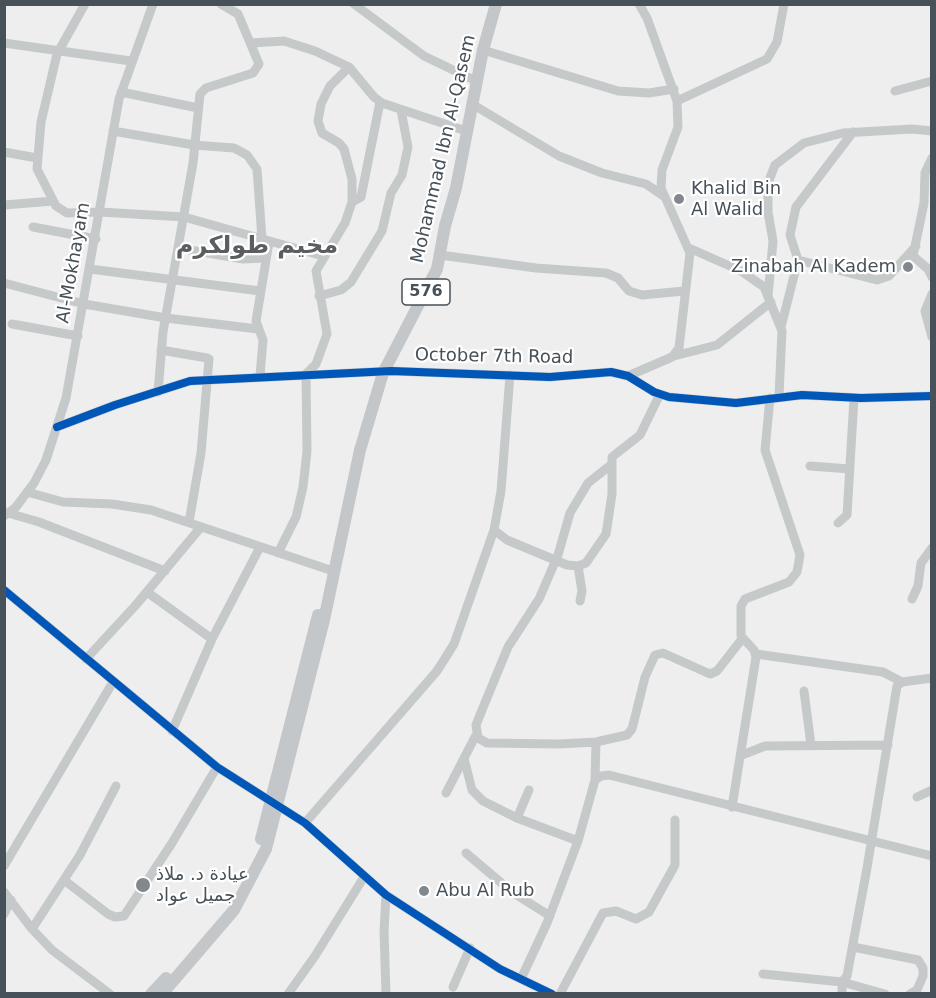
<!DOCTYPE html>
<meta charset="utf-8">
<style>
body{margin:0}
#map{position:relative;width:936px;height:998px;overflow:hidden;background:#efeeee;font-family:"DejaVu Sans",sans-serif}
canvas{display:block}
.frame{position:absolute;inset:0;border:6px solid #475159;pointer-events:none}
</style>
<div id="map">
<canvas width="936" height="998"></canvas>
<div class="frame"></div>
</div>
<script>
const ctx = document.querySelector('canvas').getContext('2d');
ctx.lineJoin = 'round';
const shape = rows => new Path2D(rows.map(r => 'M' + r).join(''));
function stroke(path, color, width, dash) { ctx.strokeStyle = color; ctx.lineWidth = width; ctx.lineCap = dash ? 'butt' : 'round'; ctx.setLineDash(dash || []); ctx.stroke(path); }
function drawText(font, color, halo, rows, align = 'center') {
  ctx.font = font + ' "DejaVu Sans",Cairo,sans-serif'; ctx.lineWidth = 4.5; ctx.setLineDash([]); ctx.textBaseline = 'middle'; ctx.strokeStyle = halo; ctx.fillStyle = color; for (const [text, x, y, turn = 0] of rows) {
    ctx.save(); ctx.translate(x, y); ctx.rotate((+turn || 0) * Math.PI / 180); ctx.textAlign = isNaN(turn) ? turn : align; if (halo) ctx.strokeText(text, 0, 0); ctx.fillText(text, 0, 0); ctx.restore();
  }
}
stroke(shape([
 [85,4,57,54,41,122,37,169,56,206,67,213,100,212,184,217,323,256],
 [354,4,424,56,476,81],
 [639,4,647,18,677,101,678,127,662,170,661,188,665,197],
 [4,43,131,61],
 [251,43,284,41,315,51,349,67,374,97,382,103,466,131],
 [483,50,618,91,649,93,674,89],
 [895,91,932,81],
 [121,92,198,108],
 [677,101,767,59,777,42,784,4],
 [472,104,559,156,602,173,646,184,665,197,690,253,679,348,672,357,628,376],
 [113,131,194,145,234,148,247,155,257,169,262,239],
 [4,152,37,158],
 [932,158,925,173,924,203,913,256,928,269,932,277],
 [352,202,361,197,380,102],
 [4,205,53,201],
 [33,227,96,239],
 [178,248,243,259,266,258],
 [689,248,741,271,764,287,782,331,779,396],
 [440,255,536,268,606,273,618,278,629,291,642,295,684,291],
 [798,260,790,235,796,207,853,132],
 [90,269,260,291],
 [4,283,84,304,166,318,258,329],
 [932,294,925,311,932,337],
 [319,296,341,290,351,282,382,231,391,193,402,175,408,147,401,110],
 [768,296,773,241,768,212,768,183,775,165,804,143,843,133,912,129,932,131],
 [12,324,78,336],
 [781,327,798,260,877,280,889,276,916,246],
 [161,350,207,358],
 [674,356,717,345,771,302],
 [260,376,263,340,256,321,269,242],
 [158,392,163,332,193,163,200,94,206,88,253,73,259,64,238,14,221,4],
 [57,427,115,405,190,381,391,371,550,377,611,372,628,376,654,392,669,397,736,403,802,395,861,398,932,396],
 [612,464,588,483,570,513,558,555,539,599,508,647,482,710,476,725,478,738,487,743,559,744,596,742,627,735,632,729,645,677,655,655,663,653,710,674,717,671,742,639],
 [810,466,850,469],
 [27,492,63,502,112,504,151,510,333,571],
 [8,513,39,522,165,571],
 [4,516,16,507,34,483,46,460,66,398,119,99,153,4],
 [189,522,201,453,209,359],
 [838,523,847,515,854,398],
 [494,530,507,540,567,565,578,566,586,563,606,534,612,494,612,457,640,435,660,394],
 [278,553,296,517,303,487,307,451,306,374,316,364,327,334,316,271,345,223,352,202,352,179,344,149,339,143,322,133,318,121,321,104,330,86,349,67],
 [578,566,582,591,580,601],
 [4,590,217,767,305,823,386,895,500,969,552,994],
 [147,592,212,639],
 [912,599,918,586,921,563,932,548],
 [756,654,883,672,902,682],
 [86,659,135,606,201,527],
 [804,691,811,745],
 [172,731,212,639,260,547],
 [742,755,765,746,888,745],
 [464,758,472,790,483,801,517,818,578,841],
 [595,780,596,742],
 [446,793,476,735],
 [917,797,932,790],
 [732,807,756,657,754,650,741,636,741,606,745,599,789,582,797,572,800,555,765,450,770,398],
 [517,818,529,790],
 [305,823,437,671,454,644,494,530,501,491,510,375],
 [466,853,512,892,550,916],
 [4,866,113,682],
 [64,880,108,914,115,917,124,916,172,843,217,767],
 [4,892,32,929,52,950,110,994],
 [4,914,11,900],
 [32,929,80,855,116,786],
 [853,947,918,960,923,968,923,976,917,990,910,994],
 [763,974,842,982,885,994],
 [521,979,547,923,578,841,595,780,601,776,609,775,932,856],
 [453,987,470,948],
 [288,994,315,956,364,877],
 [386,994,384,931,386,895],
 [560,994,603,913,616,911,636,919,649,912,675,865,675,820],
 [842,994,842,982,847,976,867,868,897,686,902,682,932,678]
]), '#c6c9ca', 9);
stroke(shape([
 [261,839,318,615],
 [151,994,166,978],
 [162,994,234,910,266,849,324,620,360,450,383,373,437,269,445,226,456,188,483,50,496,4]
]), '#c4c7c9', 12);
stroke(shape([
 [57,427,115,405,190,381,391,371,550,377,611,372,628,376,654,392,669,397,736,403,802,395,861,398,932,396],
 [4,590,217,767,305,823,386,895,500,969,552,994]
]), '#0057b8', 8);
for (const [x, y, r, color] of [
 [679,199,6,"#82888d"],
 [908,267,6,"#82888d"],
 [143,885,8,"#82888d"],
 [424,891,6,"#82888d"]
]) { const dot = new Path2D(); dot.arc(x, y, r, 0, 2 * Math.PI); ctx.fillStyle = color; ctx.fill(dot); stroke(dot, '#fff', 2); }
for (const [x, y, w] of [
 [426,292,48]
]) { const box = new Path2D(); box.roundRect(x - w / 2, y - 13, w, 26, 4.5); ctx.fillStyle = '#fff'; ctx.fill(box); stroke(box, '#475159', 1.5); }
drawText('bold 16px', '#475159', null, [
 ["576",426,292]
]);
drawText('18px', '#475159', '#fff', [
 ["Mohammad Ibn Al-Qasem",444,149,-77],
 ["Al-Mokhayam",74,263,-80],
 ["October 7th Road",494,357,1]
]);
drawText('18px', '#475159', '#fff', [
 ["Khalid Bin",691,189],
 ["Al Walid",691,210],
 ["Zinabah Al Kadem",896,267,"right"],
 ["عيادة د. ملاذ",156,875],
 ["جميل عواد",156,896],
 ["Abu Al Rub",436,891]
], 'left');
drawText('bold 24px', '#5a5e61', '#fff', [
 ["مخيم طولكرم",257,247]
]);
</script>
